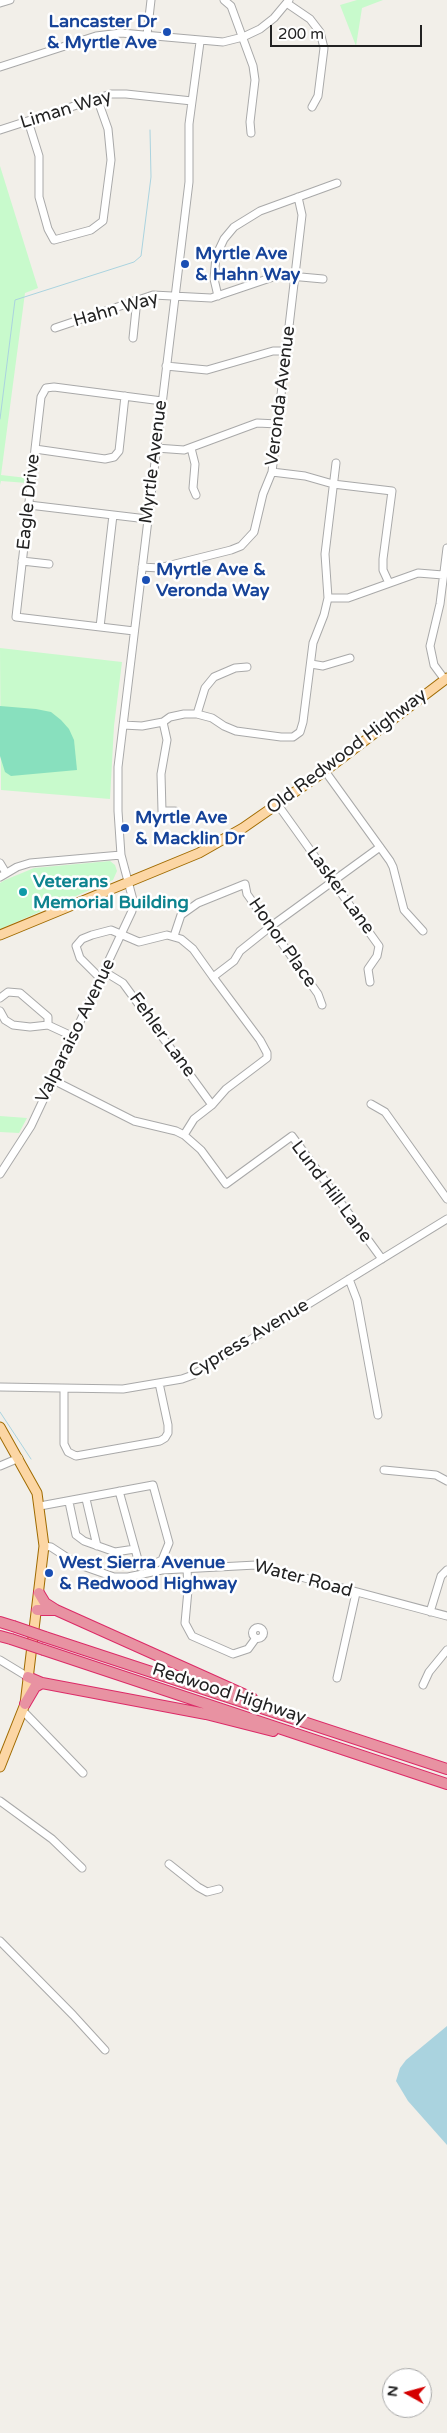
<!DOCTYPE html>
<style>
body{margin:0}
#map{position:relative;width:447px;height:2433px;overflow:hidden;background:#f2efe9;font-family:"Varela Round",sans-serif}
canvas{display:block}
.north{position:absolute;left:382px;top:2368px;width:50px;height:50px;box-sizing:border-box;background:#fff;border:1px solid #a7a7a7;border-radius:50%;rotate:277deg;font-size:14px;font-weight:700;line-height:20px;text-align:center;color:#222}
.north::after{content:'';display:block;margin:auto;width:18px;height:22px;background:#d40000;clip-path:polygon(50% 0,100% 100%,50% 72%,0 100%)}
.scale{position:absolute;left:270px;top:25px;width:152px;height:22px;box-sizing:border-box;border:2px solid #222;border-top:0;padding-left:6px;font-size:15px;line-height:18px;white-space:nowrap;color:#222;-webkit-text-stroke:4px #fff;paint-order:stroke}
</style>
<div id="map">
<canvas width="447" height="2433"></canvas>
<div class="north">N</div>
<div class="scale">200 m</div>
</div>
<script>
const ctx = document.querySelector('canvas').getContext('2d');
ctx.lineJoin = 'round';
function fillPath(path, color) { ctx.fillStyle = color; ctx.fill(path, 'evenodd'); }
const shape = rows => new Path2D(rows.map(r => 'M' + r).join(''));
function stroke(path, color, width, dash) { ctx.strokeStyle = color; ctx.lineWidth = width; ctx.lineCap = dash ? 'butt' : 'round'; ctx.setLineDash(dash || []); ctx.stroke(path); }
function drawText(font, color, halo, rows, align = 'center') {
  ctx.font = font + ' "Varela Round",sans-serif'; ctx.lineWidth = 5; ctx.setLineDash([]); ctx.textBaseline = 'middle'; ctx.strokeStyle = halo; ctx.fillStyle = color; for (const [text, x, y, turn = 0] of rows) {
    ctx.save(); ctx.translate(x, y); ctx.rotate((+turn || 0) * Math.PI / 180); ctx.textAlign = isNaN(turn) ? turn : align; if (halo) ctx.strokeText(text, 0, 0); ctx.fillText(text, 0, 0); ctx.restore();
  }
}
fillPath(shape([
 [357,0,383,0,362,8,356,46,340,5],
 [0,166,38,288,25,293,1,475,27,478,27,483,1,481,0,485],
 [0,648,122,662,114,726,110,799,1,790],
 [110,861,115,865,117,871,113,880,0,929,0,883,5,880,34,868],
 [0,1116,27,1118,19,1133,0,1132]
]), '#c8facc');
fillPath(shape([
 [0,706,36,709,51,712,61,720,69,729,74,740,77,770,11,776,5,772,0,756]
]), '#88e0be');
fillPath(shape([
 [447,2026,447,2145,408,2101,396,2081,400,2068,406,2060]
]), '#aad3df');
stroke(shape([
 [0,419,15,300,134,262,141,256,151,177,150,130],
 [0,1412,31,1459]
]), '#aad3df', 1);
const minor = shape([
 [224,0,231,6,253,66,255,80,250,122,251,133],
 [0,3,10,0],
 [288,4,310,19,320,32,324,48,318,96,312,107],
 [147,35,151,0],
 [0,67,96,36,121,33,223,42,243,37,260,29,274,18,289,0],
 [28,121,39,156,39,197,48,229,54,240,91,230,103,221,111,160,108,129,97,98],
 [0,130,111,94,126,94,192,101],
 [218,296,214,279,216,256,224,239,234,227,260,211,337,183],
 [133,301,136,309,133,338],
 [55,328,153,295,211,298,279,275,323,279],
 [166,366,207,370,273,351,287,351],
 [156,448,184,450,257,423,278,424],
 [191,448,195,464,193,488,196,495],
 [35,449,105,459,114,457,119,451,125,396],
 [272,472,305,476,333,484,392,491,383,559,383,570,389,583],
 [29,505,147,519],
 [22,561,49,564],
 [142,567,159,568,231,550,241,546,254,532,263,494,272,472,302,215,298,197],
 [328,598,348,598,418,573,443,575],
 [100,627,113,515],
 [134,631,16,617,35,449,41,397,46,388,54,387,162,401],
 [311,664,323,666,350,658],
 [445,680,434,665,430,646,440,604,447,548],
 [197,714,205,688,214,677,235,668,247,667],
 [163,722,167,740,161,774,162,811,175,811],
 [123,725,142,726,163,722,170,717,184,714,197,714,212,718,224,726,236,731,281,737,293,737,300,732,303,722,313,643,324,615,328,598,325,554,336,463],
 [325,771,390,861,393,867,404,910,423,931],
 [278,805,379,946,377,956,368,969,370,982],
 [0,863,6,873],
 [0,877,17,867,30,863,121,855],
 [174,936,181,915,198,903,245,884,247,894,318,994,322,1005],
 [105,972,123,983,212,1105],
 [101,979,80,958,76,946,82,939,92,935,111,930,139,942,167,935,181,939,193,949,213,977],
 [0,998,8,992,20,993,48,1017,48,1025],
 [0,1011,5,1020,13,1025,30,1027,48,1025,74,1037],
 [53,1080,134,1121,176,1131,184,1135,201,1150,226,1184,292,1136,382,1259],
 [371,1104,385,1112,447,1199],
 [184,1135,194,1119,212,1105,226,1089,267,1058,267,1053,260,1040,213,977,234,961,240,951,270,927,380,847],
 [0,1174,31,1126,132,911,133,900,121,855,118,811,118,767,189,182,189,124,200,42],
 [349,1279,357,1300,378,1415],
 [0,1387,123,1389,182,1379,193,1375,447,1219],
 [64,1389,64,1444,68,1452,76,1456,160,1441,165,1438,168,1433,168,1425,159,1383],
 [0,1466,19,1458],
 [384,1470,436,1475,447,1481],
 [86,1499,97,1546],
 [69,1502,76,1535,84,1541,115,1552,135,1549],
 [40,1506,153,1485,169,1543,162,1560,154,1564,140,1567,119,1491],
 [44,1546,51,1547,77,1564,114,1577,128,1577,162,1570,256,1565,447,1616],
 [187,1568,188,1590,185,1623,192,1636,233,1654,248,1649,256,1638],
 [430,1612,441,1576,447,1570],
 '252.5 1633a5.5 5.5 0 1 1 11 0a5.5 5.5 0 1 1-11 0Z',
 [0,1660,28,1677],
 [337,1678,356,1593],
 [423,1685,429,1672,447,1650],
 [23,1711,83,1773],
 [0,1801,52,1839,82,1868],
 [169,1864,198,1887,207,1892,219,1889],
 [0,1941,73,2015,105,2050]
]);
const major = shape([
 [0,935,199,853,243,828,325,771,447,678],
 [0,1427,37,1493,44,1546,25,1704,0,1767]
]);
const highway = shape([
 [39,1593,45,1603,56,1610,252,1698],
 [37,1610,55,1610],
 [0,1622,13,1626],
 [0,1636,11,1639],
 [45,1637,447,1769],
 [44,1650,447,1784],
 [28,1677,42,1683,206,1714,273,1731],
 [25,1704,35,1687,42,1683]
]);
stroke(minor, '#a9a9a9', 9);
stroke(major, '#a06b00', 11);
stroke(highway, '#dc2a67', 12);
stroke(minor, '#fff', 7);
stroke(major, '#fcd6a4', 9);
stroke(highway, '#e892a2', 10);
const highwayBridge = shape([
 [13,1626,45,1637],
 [11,1639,44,1650]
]);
stroke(highwayBridge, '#dc2a67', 12, []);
stroke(highwayBridge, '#e892a2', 10);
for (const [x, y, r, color] of [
 [167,32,5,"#1a4fb4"],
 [185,264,5,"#1a4fb4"],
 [146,580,5,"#1a4fb4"],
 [125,828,5,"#1a4fb4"],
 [23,892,5,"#0f9aa8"],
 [49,1573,5,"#1a4fb4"]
]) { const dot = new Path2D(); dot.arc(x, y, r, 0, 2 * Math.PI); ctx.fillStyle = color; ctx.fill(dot); stroke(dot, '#fff', 2); }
drawText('bold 18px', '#164399', '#fff', [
 ["Lancaster Dr",157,22,"right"],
 ["& Myrtle Ave",157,43,"right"],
 ["Myrtle Ave",195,254],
 ["& Hahn Way",195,275],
 ["Myrtle Ave &",156,570],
 ["Veronda Way",156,591],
 ["Myrtle Ave",135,818],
 ["& Macklin Dr",135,839],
 ["West Sierra Avenue",59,1563],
 ["& Redwood Highway",59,1584]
], 'left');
drawText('18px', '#222', '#fff', [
 ["Liman Way",66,110,-17],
 ["Hahn Way",116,310,-16],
 ["Veronda Avenue",281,396,-83],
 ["Myrtle Avenue",154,462,-83],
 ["Eagle Drive",29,502,-84],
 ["Old Redwood Highway",347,752,-37],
 ["Lasker Lane",340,891,54],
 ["Honor Place",282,943,55],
 ["Valparaiso Avenue",76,1031,-64],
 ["Fehler Lane",162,1035,54],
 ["Lund Hill Lane",331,1192,53],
 ["Cypress Avenue",249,1339,-31],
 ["Water Road",303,1579,15],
 ["Redwood Highway",229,1694,18]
]);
drawText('bold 18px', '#0d838f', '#fff', [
 ["Veterans",33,882],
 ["Memorial Building",33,903]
], 'left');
</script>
